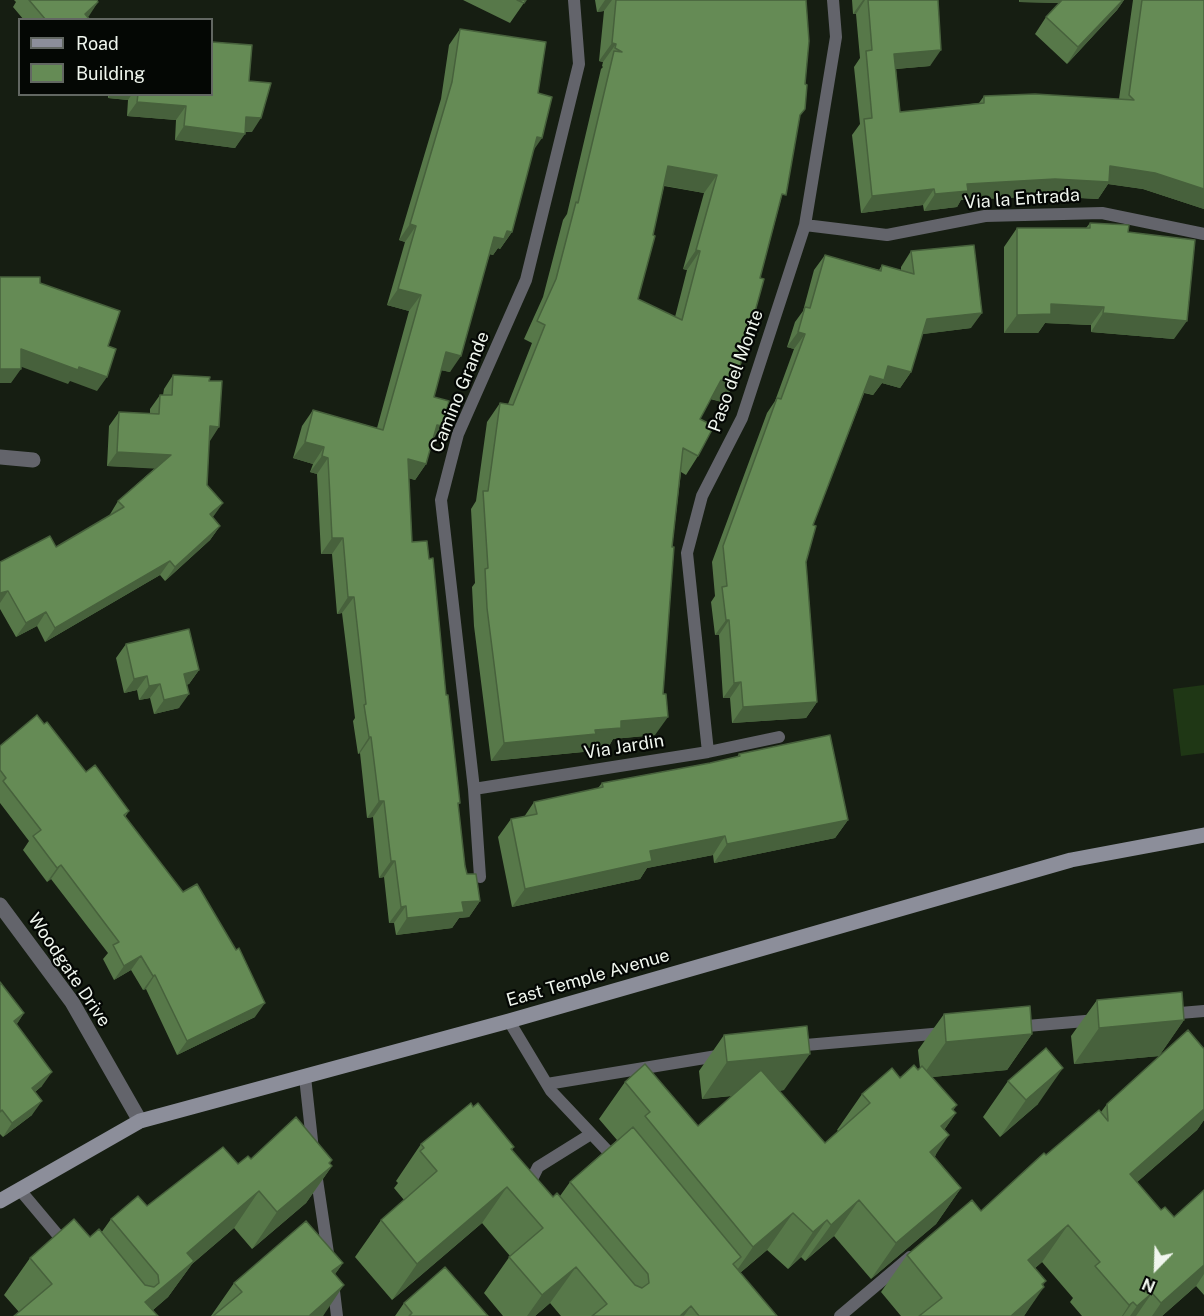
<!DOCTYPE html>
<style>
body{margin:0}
#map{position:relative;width:1204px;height:1316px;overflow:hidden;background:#161e12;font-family:"Public Sans",sans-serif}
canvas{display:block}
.legend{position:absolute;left:18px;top:18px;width:195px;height:78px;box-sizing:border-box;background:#040704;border:2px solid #626762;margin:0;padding:8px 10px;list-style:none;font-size:18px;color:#f0f6ee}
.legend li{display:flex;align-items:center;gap:12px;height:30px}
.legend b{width:30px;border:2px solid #626762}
.north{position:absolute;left:1126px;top:1238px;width:60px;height:60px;-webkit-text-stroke:4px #040704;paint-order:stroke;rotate:203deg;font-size:16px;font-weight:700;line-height:24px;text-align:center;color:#f0f6ee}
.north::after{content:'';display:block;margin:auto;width:21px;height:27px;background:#f0f6ee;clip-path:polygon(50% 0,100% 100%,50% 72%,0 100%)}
</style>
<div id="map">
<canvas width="1204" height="1316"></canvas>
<ul class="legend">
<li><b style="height:8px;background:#8c8e9a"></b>Road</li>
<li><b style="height:16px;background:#658b55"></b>Building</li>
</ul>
<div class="north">N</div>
</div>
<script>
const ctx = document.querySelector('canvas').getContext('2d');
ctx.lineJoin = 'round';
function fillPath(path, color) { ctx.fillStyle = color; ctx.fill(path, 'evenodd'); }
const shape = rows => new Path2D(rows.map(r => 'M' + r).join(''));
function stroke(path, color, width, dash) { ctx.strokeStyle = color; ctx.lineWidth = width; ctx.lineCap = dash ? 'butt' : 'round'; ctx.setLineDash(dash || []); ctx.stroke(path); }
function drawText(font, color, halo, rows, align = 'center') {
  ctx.font = font + ' "Public Sans",sans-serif'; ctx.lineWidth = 4.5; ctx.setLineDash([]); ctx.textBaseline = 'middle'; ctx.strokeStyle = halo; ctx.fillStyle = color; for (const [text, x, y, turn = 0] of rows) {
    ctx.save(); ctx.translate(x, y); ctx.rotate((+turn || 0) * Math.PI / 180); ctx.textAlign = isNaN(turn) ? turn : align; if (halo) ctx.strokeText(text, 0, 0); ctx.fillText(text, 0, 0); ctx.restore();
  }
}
fillPath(shape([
 [1204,685,1204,753,1181,756,1173,689]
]), '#1f3715');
stroke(shape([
 [805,225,887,235,985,216,1102,213,1204,234],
 [708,752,687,553,702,496,742,418,805,225,836,37,833,0],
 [474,789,708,752,779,737],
 [480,877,474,789,441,500,458,434,526,280,579,64,574,0],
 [1168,1014,1204,1011],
 [509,1021,551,1091,618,1162],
 [1015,1027,1097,1020],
 [794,1046,944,1033],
 [305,1077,313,1150],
 [547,1084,723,1055],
 [316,1173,329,1260],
 [528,1187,538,1167,591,1134],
 [20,1190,67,1246],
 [333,1283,337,1316],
 [840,1316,910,1257]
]), '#63646b', 12);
stroke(shape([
 [0,457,33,460],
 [0,905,72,1002,140,1121]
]), '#63646b', 15);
stroke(shape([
 [0,1201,140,1121,509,1021,1071,860,1204,835]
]), '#8c8e9a', 15);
fillPath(shape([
 [14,0,97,0,98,2,87,17,90,20,24,20,13,7,16,2],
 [463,0,526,0,510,23],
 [595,0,806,0,799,117,780,203,760,278,735,384,722,402,710,399,700,419,698,456,686,475,681,472,672,547,655,735,613,739,609,746,586,748,583,752,491,761,474,626,472,587,475,583,471,509,476,501,487,422,500,403,508,404,532,343,524,339,543,297,563,220,567,214,601,69,603,67,602,66,603,62,599,61,604,11,597,12],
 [664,186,704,193,683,269,687,270,675,317,638,299],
 [852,0,938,0,930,66,896,69,900,112,979,103,984,96,1119,99,1133,0,1204,0,1204,209,1143,189,1108,184,1098,199,1044,196,961,200,957,207,924,211,923,205,861,213,852,135,860,124,854,67,860,58,856,14,853,14],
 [1019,0,1124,0,1117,10,1067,64,1035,34,1046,17,1059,3,1019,2],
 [460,29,538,93,533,152,512,232,500,249,498,248,493,255,490,254,450,372,441,370,434,397,433,439,426,464,415,480,409,478,412,542,446,695,460,803,458,805,465,866,467,874,480,901,469,917,459,918,452,928,396,935,394,923,389,923,384,877,379,878,373,817,367,818,360,753,358,754,353,721,355,718,342,613,337,614,332,554,321,554,317,474,310,472,313,464,293,458,302,426,313,410,377,428,409,311,387,305,405,242,399,240,441,99,449,45],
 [249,81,252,132,245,132,235,148,175,140,176,120,127,116,128,100,108,98,108,94,212,94],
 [1090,223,1128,232,1174,339,1091,332,1091,325,1045,323,1038,333,1004,333,1004,247,1017,228,1086,228],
 [911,251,971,328,922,334,911,372,900,388,882,383,873,395,864,393,813,525,806,562,817,702,806,718,732,723,730,698,723,698,719,635,715,635,711,602,715,596,712,562,767,413,775,401,794,349,787,347,795,322,803,311,814,270,825,255,879,270,882,265,901,270,901,267],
 [173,375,209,441,207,485,213,518,220,526,210,540,165,581,160,575,45,642,37,626,16,637,0,609,0,562,56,547,109,516,118,501,155,468,107,466,109,426,119,412,150,414,150,409,160,395,163,395,164,389],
 [126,644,199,670,189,684,186,685,179,708,154,714,150,698,139,700,137,690,124,693,116,658],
 [44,724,86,772,129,811,125,817,255,1017,177,1055,146,989,143,990,131,970,114,980,103,959,108,953,51,879,47,882,23,850,29,841,0,803,0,746],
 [739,754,848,820,835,838,714,863,713,855,647,868,640,879,512,907,498,837,511,819,524,817,534,802,598,788,602,783,710,763,737,757],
 [0,983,24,1013,16,1025,42,1086,35,1092,32,1115,3,1137,0,1134],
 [1097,1000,1184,1020,1159,1056,1074,1064,1071,1036],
 [944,1014,1032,1034,1007,1070,932,1077,957,1105,953,1110,956,1113,944,1130,935,1157,961,1188,936,1224,871,1279,834,1236,805,1261,801,1257,788,1269,767,1250,740,1273,777,1316,561,1316,550,1303,535,1316,503,1316,484,1293,510,1256,482,1223,392,1300,355,1257,381,1220,404,1200,394,1188,398,1183,396,1181,421,1144,514,1147,512,1150,553,1197,560,1196,570,1182,617,1140,599,1119,625,1082,698,1126,732,1096,702,1099,699,1071,724,1035,784,1090,779,1091,825,1143,838,1131,837,1130,862,1094,920,1068,918,1050],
 [1204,1049,1204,1120,1197,1130,1137,1182,1161,1210,1174,1217,1204,1190,1204,1295,1196,1286,1162,1316,1082,1316,1070,1302,1073,1298,1042,1262,1035,1268,1043,1285,1024,1316,901,1316,881,1292,907,1255,981,1211,1046,1155,1101,1112,1107,1104],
 [1008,1081,1038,1104,1000,1137,983,1117],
 [251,1159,332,1160,329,1164,332,1166,306,1203,252,1249,234,1228,192,1264,168,1297,153,1310,19,1312,4,1295,30,1258,101,1233,111,1219,147,1206],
 [343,1263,335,1274,323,1316,211,1316,234,1283],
 [404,1303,488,1316,395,1316]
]), '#577849');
fillPath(shape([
 [605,0,612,0,604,11,597,12],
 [863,0,865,0,856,14,853,14],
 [1020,0,1065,0,1063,3,1019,2],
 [1123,0,1124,0,1117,10,1067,64,1078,47],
 [98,2,89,16,85,20,85,14],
 [612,43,616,44,603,62,599,61],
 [941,50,930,66,883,70,894,54],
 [110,94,132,94,128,100,108,98],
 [137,102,186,106,176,120,127,116],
 [246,117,261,118,252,132,236,131],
 [184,126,245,134,235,148,175,140],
 [537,137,542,138,531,154],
 [668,166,717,175,704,193,656,184],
 [1110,166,1155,173,1204,189,1204,209,1143,189,1108,184,1098,199,1044,196,961,200,957,207,924,211,935,194,967,184],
 [934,189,923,205,861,213,872,196],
 [410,224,416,226,405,242,399,240],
 [507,231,512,232,500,249,498,248,493,255,483,253,494,237],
 [696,250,700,251,687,270,683,269],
 [398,289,421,295,409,311,387,305],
 [1051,304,1104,307,1091,325,1045,323,1038,333,1004,333,1017,315],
 [982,313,971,328,916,335,927,319],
 [1103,313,1187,321,1174,339,1091,332],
 [798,332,805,334,794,349,787,347],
 [21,349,79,367,107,377,97,391,70,381,68,384,11,363],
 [446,352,461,356,450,372,435,369],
 [888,366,911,372,900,388,882,383,873,395,859,391,870,376],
 [0,369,21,369,11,383,0,383],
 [721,380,735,384,722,402,708,398],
 [437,425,442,426,431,442],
 [210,426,219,427,210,441],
 [305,442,324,447,313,464,293,458],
 [117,452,171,455,161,469,107,466],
 [322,456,328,458,317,474,310,472],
 [408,459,426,464,415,480,396,475],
 [223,503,213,517,200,528,210,514],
 [220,526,210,540,165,581,175,567],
 [332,538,343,538,332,554,321,554],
 [170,561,160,575,45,642,55,628],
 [8,591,0,603,0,593],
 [348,597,354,597,342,613,337,614],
 [46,612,37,626,16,637,26,623],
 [726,620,729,620,719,635,715,635],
 [199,670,189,684,174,688,184,674],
 [147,676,137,690,124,693,134,679],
 [741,682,730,698,723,698,734,683],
 [160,684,150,698,139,700,149,686],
 [189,694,179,708,154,714,164,700],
 [817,702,806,718,732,723,743,707],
 [668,717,655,735,613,739,609,746,586,748,583,752,491,761,504,743,595,730,621,721],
 [369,737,371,737,360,753,358,754],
 [379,801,384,801,373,817,367,818],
 [848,820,835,838,714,863,727,844],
 [725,836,713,855,647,868,640,879,512,907,525,889,650,851],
 [391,861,395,861,384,877,379,878],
 [61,865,51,879,47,882,57,868],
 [480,901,469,917,459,918,452,928,396,935,407,918,462,902],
 [406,906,394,923,389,923,401,907],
 [141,956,131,970,114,980,124,966],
 [155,975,146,989,143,990,153,976],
 [265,1003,255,1017,177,1055,187,1041],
 [24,1013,15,1027,14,1021],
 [1184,1020,1159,1056,1074,1064,1099,1028],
 [1032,1034,1007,1070,921,1078,946,1042],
 [810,1054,784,1090,702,1099,727,1062],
 [1063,1068,1038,1104,1000,1137,1026,1100],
 [52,1072,42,1086,22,1102,32,1088],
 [42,1101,32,1115,3,1137,12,1123],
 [957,1105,944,1123,956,1113,931,1149,915,1162,952,1109],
 [1204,1109,1204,1120,1197,1130,1104,1211,1130,1174],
 [949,1135,924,1172,930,1152],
 [332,1160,322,1175,332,1166,306,1203,252,1249,277,1212],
 [507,1187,482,1223,392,1300,417,1264],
 [961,1188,936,1224,871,1279,896,1243],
 [259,1191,234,1228,192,1264,168,1297,146,1316,145,1302,187,1253],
 [859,1200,834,1236,805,1261,831,1225],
 [793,1213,767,1250,728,1283,753,1247],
 [827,1220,801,1257,788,1269,813,1232],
 [1068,1225,1042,1262,1002,1297,1028,1260],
 [343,1263,317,1299,332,1271],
 [1204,1265,1204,1274,1196,1286,1162,1316,1152,1316,1161,1303],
 [576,1267,550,1303,535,1316,527,1316,542,1295],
 [1046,1281,1036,1295,1044,1287,1024,1316,1011,1316],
 [344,1285,323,1316,309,1316],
 [1152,1293,1136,1316,1130,1316,1137,1306],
 [1133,1302,1123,1316,1122,1316,1129,1305],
 [691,1306,684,1316,680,1316]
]), '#47613c');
const building = shape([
 [29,0,97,0,98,2,85,14,90,20,46,20,29,0],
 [517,0,526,0,524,3,517,0],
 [616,0,806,0,809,41,805,84,807,85,805,109,800,115,786,195,782,194,760,278,764,279,735,384,721,380,700,419,714,426,698,456,683,448,672,547,674,547,663,694,666,694,668,717,621,721,621,728,595,730,596,734,504,743,487,608,485,569,488,568,483,491,488,491,500,403,513,405,545,325,537,321,556,279,576,202,578,203,614,51,622,52,615,48,616,44,612,43,616,0],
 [668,166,717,175,696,250,700,251,682,320,638,299,655,236,653,235,668,166],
 [868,0,938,0,941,50,894,54,900,112,984,103,984,96,1035,94,1134,100,1129,95,1142,0,1204,0,1204,189,1155,173,1110,166,1109,182,1055,179,967,184,968,191,935,194,934,189,872,196,864,119,872,118,866,51,872,50,868,0],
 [1062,0,1123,0,1078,47,1046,17,1062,0],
 [460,29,546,42,538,93,552,97,542,138,537,137,512,232,507,231,504,239,494,237,461,356,446,352,434,397,449,401,442,426,437,425,426,464,408,459,412,542,427,541,429,559,433,558,446,695,448,695,460,803,458,803,465,866,467,874,476,874,480,901,462,902,464,912,407,918,406,906,401,907,395,861,391,861,384,801,379,801,371,737,369,737,364,705,366,704,354,597,348,597,343,538,332,538,328,458,322,456,324,447,305,442,313,410,383,430,421,295,398,289,416,226,410,224,452,82,460,29],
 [212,42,252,45,249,81,271,83,261,118,246,117,245,134,184,126,186,106,137,102,138,94,212,94,212,42],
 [1090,223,1129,225,1128,232,1195,240,1187,321,1103,313,1104,307,1051,304,1051,314,1017,315,1017,228,1090,228,1090,223],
 [974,245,982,313,927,319,911,372,888,366,884,380,870,376,813,525,816,526,806,562,817,702,743,707,741,682,734,683,729,620,726,620,722,587,727,586,723,546,777,398,781,399,805,334,798,332,805,307,810,308,825,255,881,271,882,265,914,274,911,251,974,245],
 [0,277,40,277,40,283,120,311,108,346,116,349,107,377,79,367,78,370,21,349,21,369,0,369,0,277],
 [173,375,210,377,209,381,222,381,219,427,210,426,207,485,223,503,210,514,220,526,175,567,170,561,55,628,46,612,26,623,8,591,0,593,0,562,50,536,56,547,124,507,118,501,171,455,117,452,119,412,159,414,160,395,172,395,173,375],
 [189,629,199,670,184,674,189,694,164,700,160,684,149,686,147,676,134,679,126,644,189,629],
 [37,715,44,724,47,722,86,772,95,765,129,811,124,815,183,892,197,884,236,950,239,948,265,1003,187,1041,155,975,153,976,141,956,124,966,113,945,119,942,61,865,57,868,33,836,41,830,3,781,6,778,0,770,0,746,37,715],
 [830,735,848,820,727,844,725,836,650,851,652,861,525,889,511,819,537,814,534,802,603,787,602,783,710,763,740,756,739,754,830,735],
 [0,982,24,1013,14,1021,52,1072,32,1088,42,1101,12,1123,2,1110,0,1112,0,982],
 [1182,992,1184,1020,1099,1028,1097,1000,1182,992],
 [1030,1006,1032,1034,946,1042,944,1014,1030,1006],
 [807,1026,810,1054,727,1062,724,1035,807,1026],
 [1188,1030,1204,1049,1204,1109,1130,1174,1161,1210,1165,1207,1174,1217,1204,1190,1204,1265,1161,1303,1152,1293,1137,1306,1133,1302,1129,1305,1095,1266,1100,1262,1068,1225,1028,1260,1046,1281,1042,1284,1044,1287,1011,1316,919,1316,942,1298,907,1255,972,1200,981,1211,1044,1153,1046,1155,1099,1110,1108,1121,1107,1104,1188,1030],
 [1046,1048,1063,1068,1026,1100,1008,1081,1046,1048],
 [645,1064,698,1126,761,1070,825,1143,870,1103,862,1094,892,1068,900,1078,914,1065,918,1070,922,1066,957,1105,952,1109,956,1113,941,1126,949,1135,930,1152,961,1188,896,1243,859,1200,831,1225,827,1220,813,1232,793,1213,753,1247,645,1116,650,1112,625,1082,645,1064],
 [471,1103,473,1107,478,1103,514,1147,511,1149,553,1197,557,1193,635,1285,642,1288,649,1283,648,1274,570,1182,633,1127,741,1257,733,1264,777,1316,699,1316,691,1306,680,1316,592,1316,607,1304,576,1267,542,1295,509,1257,543,1228,507,1187,417,1264,381,1220,437,1171,420,1151,424,1148,421,1144,471,1103],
 [296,1117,332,1160,329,1163,332,1166,277,1212,259,1191,187,1253,194,1261,145,1302,158,1316,14,1316,52,1284,30,1258,74,1219,90,1237,99,1229,145,1285,154,1287,159,1283,158,1275,111,1219,138,1196,147,1206,223,1147,238,1164,248,1156,251,1159,296,1117],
 [306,1221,343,1263,332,1271,344,1285,309,1316,213,1316,242,1292,234,1283,306,1221],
 [445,1267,488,1316,409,1316,412,1313,404,1303,445,1267]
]);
fillPath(building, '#658b55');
stroke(building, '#47613c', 1.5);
drawText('18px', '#f0f6ee', '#040704', [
 ["Via la Entrada",1022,199,-4],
 ["Paso del Monte",736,371,-70],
 ["Camino Grande",460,392,-68],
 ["Via Jardin",624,747,-9],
 ["Woodgate Drive",69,970,56],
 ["East Temple Avenue",588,978,-16]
]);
</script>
